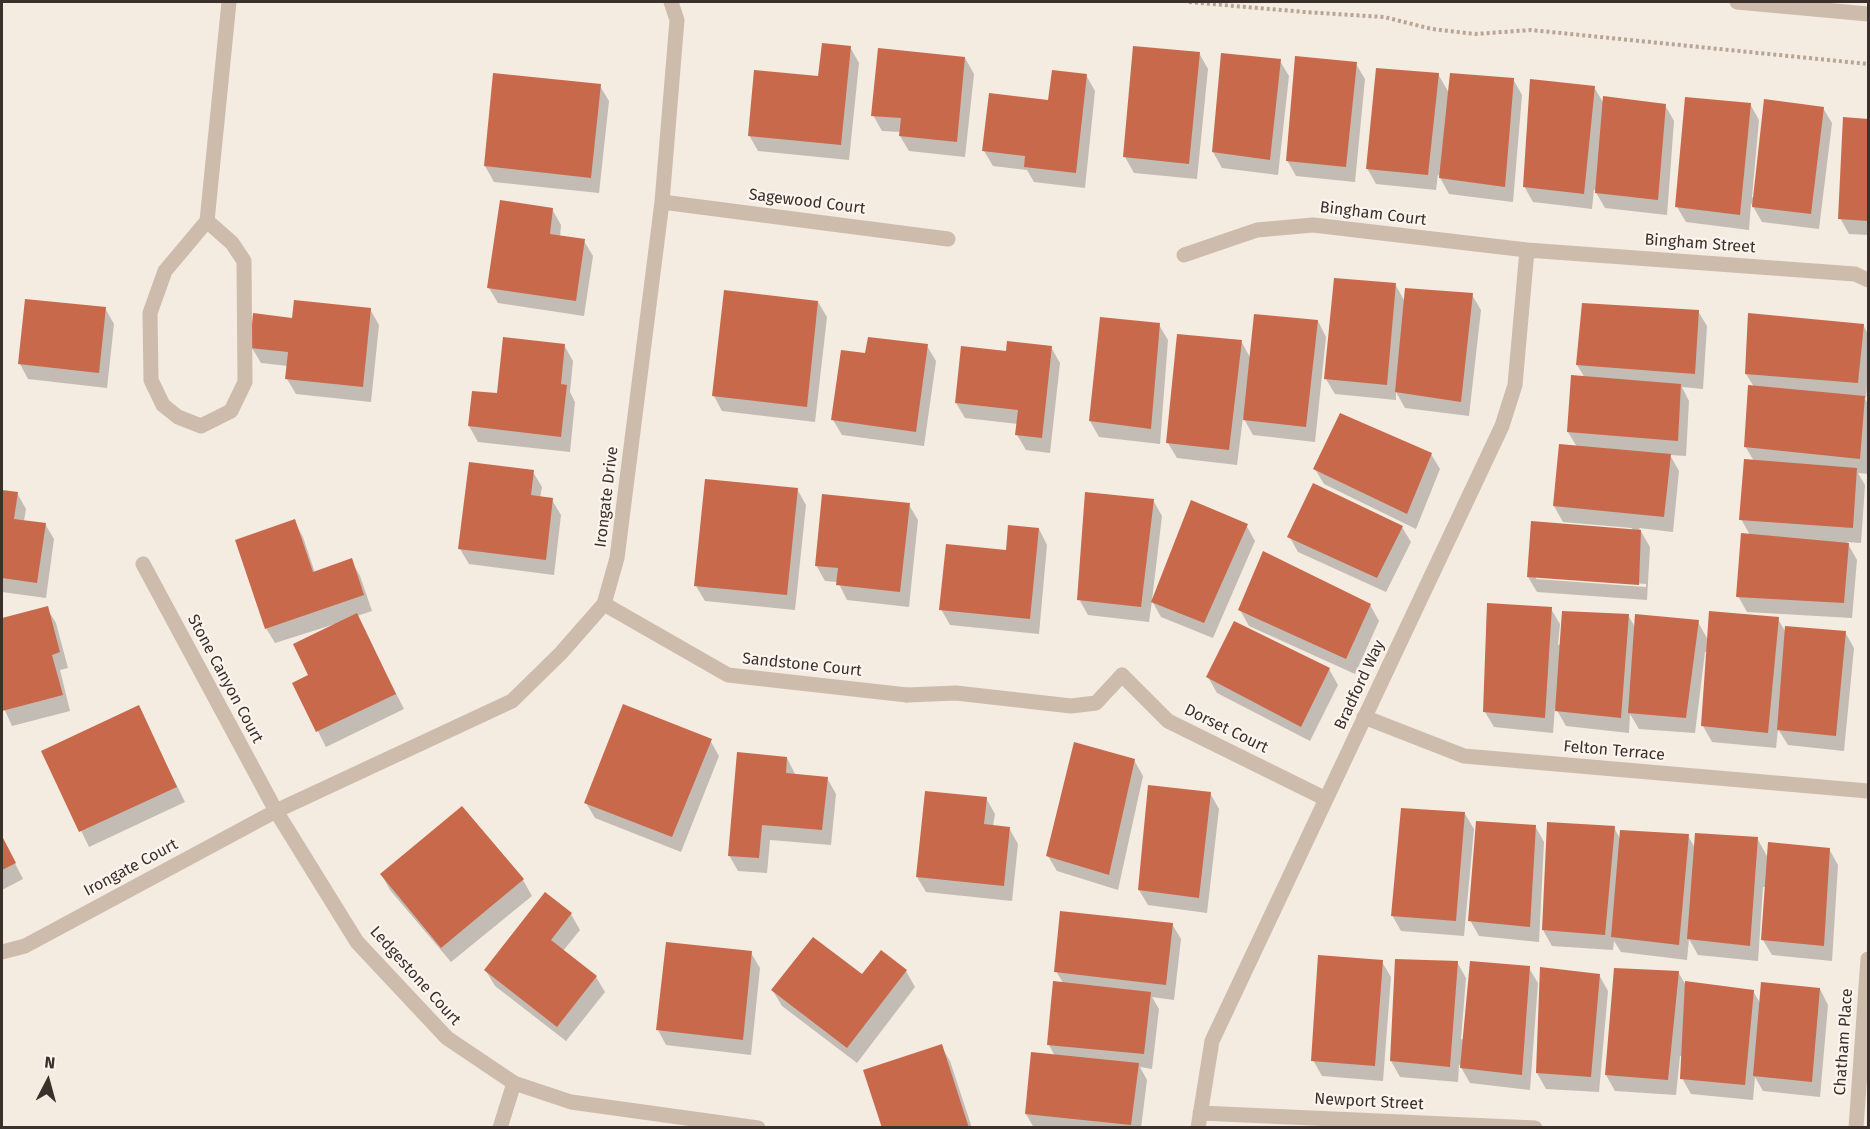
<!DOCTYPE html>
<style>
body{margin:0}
#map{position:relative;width:1870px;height:1129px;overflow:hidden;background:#f4ebe1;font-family:"Fira Sans",sans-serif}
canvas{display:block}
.frame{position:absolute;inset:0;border:3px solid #3b302b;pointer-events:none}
.north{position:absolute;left:18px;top:1051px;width:60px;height:60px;-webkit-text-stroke:4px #fbf5ee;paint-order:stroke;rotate:6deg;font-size:16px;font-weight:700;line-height:24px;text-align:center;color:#3b302b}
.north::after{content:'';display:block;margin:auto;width:21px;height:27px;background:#3b302b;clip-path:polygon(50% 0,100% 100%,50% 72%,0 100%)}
</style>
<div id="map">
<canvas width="1870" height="1129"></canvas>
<div class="frame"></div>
<div class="north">N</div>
</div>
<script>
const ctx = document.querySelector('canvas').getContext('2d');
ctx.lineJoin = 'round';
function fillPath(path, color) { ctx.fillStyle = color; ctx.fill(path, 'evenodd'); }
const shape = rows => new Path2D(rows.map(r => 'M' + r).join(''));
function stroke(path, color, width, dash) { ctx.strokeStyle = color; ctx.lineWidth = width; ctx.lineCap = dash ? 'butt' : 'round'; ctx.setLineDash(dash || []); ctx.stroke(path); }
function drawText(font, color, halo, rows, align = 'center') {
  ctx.font = font + ' "Fira Sans",sans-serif'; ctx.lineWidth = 4.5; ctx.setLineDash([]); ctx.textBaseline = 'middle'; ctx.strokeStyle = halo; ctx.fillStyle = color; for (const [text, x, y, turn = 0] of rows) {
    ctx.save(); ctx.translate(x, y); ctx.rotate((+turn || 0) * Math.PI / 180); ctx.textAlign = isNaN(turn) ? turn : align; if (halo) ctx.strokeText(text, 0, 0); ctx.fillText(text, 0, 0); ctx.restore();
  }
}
fillPath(shape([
 [850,47,859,63,849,160,758,151,749,135,820,78],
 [1199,53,1208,69,1197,179,1134,173,1125,157],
 [965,58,974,74,965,157,909,151,900,136,901,132,882,131,873,115],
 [1280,61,1289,76,1278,175,1222,168,1213,152],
 [1356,64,1365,79,1355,182,1296,176,1287,160],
 [1438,74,1449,93,1513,79,1522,95,1513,202,1449,194,1438,174,1436,190,1376,184,1367,168],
 [1086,75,1095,91,1085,188,1034,182,1027,170,993,166,984,151],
 [600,86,609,101,599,193,494,182,485,166],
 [1594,87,1604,104,1665,105,1674,121,1667,215,1605,208,1594,189,1592,209,1533,202,1524,186],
 [1750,104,1759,120,1752,197,1754,198,1823,108,1832,123,1819,229,1762,222,1751,203,1749,230,1686,222,1677,207],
 [1845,119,1868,120,1868,235,1849,234,1840,218],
 [552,209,561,225,560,237,584,241,593,256,584,316,498,303,489,288],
 [1395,284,1405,302,1472,295,1481,310,1469,416,1405,408,1396,392,1396,400,1335,394,1326,379],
 [818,302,827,317,815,422,722,411,714,396],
 [105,308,114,324,107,388,28,379,20,364],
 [370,309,379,325,371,402,296,394,287,379,288,366,261,363,252,348,293,319],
 [1698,311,1707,326,1703,389,1682,387,1689,401,1686,456,1670,455,1679,471,1673,532,1639,528,1650,547,1647,600,1537,592,1528,577,1632,531,1632,528,1563,522,1554,506,1577,447,1568,432,1585,378,1577,365],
 [1536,576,1646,584,1646,587,1536,579],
 [1318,321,1326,337,1315,442,1253,435,1243,417,1237,465,1177,458,1168,443,1241,341,1251,359],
 [1159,325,1168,340,1160,444,1099,437,1090,421],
 [1863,325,1868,334,1868,377,1866,398,1864,397,1868,404,1868,474,1858,473,1865,485,1861,543,1847,542,1857,560,1852,618,1747,612,1738,596,1750,535,1741,519,1754,461,1745,446,1754,387,1746,374],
 [564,345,573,361,570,392,575,402,570,452,478,442,469,426,498,395],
 [927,346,936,361,924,446,842,435,833,420,867,355],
 [1051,347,1060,363,1050,453,1026,450,1017,435,1018,424,965,418,956,403,1007,352],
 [1431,454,1440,469,1416,529,1324,484,1315,469],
 [533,472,542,487,540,498,552,500,561,515,554,575,469,564,460,549],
 [797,489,806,505,795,610,705,601,696,586],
 [2,491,17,493,26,509,24,521,45,524,54,539,46,598,2,592],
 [1153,500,1162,516,1152,600,1246,525,1255,541,1213,638,1161,617,1152,601,1149,622,1088,615,1079,599],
 [909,505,918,520,909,607,847,600,838,582,825,581,816,565],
 [294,521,303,537,315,573,351,560,360,576,372,611,357,616,404,709,326,747,294,684,310,676,335,626,335,624,275,643,266,628],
 [1402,527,1411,542,1386,592,1298,552,1289,536],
 [1039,529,1047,545,1039,634,950,625,941,609,1008,551],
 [1370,605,1379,621,1355,674,1249,626,1240,610],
 [47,608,56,623,68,668,60,670,70,711,12,726,2,704,2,619],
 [1551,609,1560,624,1558,645,1628,615,1636,629,1698,622,1708,640,1778,619,1786,633,1845,632,1854,648,1844,751,1788,745,1778,729,1776,748,1712,742,1703,726,1707,652,1705,652,1695,733,1639,729,1630,714,1629,733,1566,726,1555,707,1553,733,1494,727,1485,712],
 [1235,623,1329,669,1338,685,1310,741,1217,693,1208,677],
 [138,707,185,802,89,847,43,752],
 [710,740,719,756,681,852,595,818,586,803],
 [787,758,795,774,827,778,836,794,831,845,770,840,767,873,738,871,729,855],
 [1134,760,1143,776,1118,890,1057,871,1048,856],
 [1210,793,1219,809,1207,913,1148,905,1139,890],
 [986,798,995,814,993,826,1009,828,1018,844,1012,901,926,892,917,877],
 [462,808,523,880,532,896,451,962,390,890,382,875],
 [1465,814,1474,829,1464,936,1401,931,1392,915],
 [1535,826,1544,842,1539,942,1479,936,1470,920],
 [1614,827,1620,839,1688,836,1695,848,1757,838,1768,858,1829,849,1838,865,1832,961,1772,955,1763,940,1766,887,1763,887,1758,961,1698,955,1689,939,1687,960,1621,952,1614,941,1613,950,1552,946,1543,930],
 [2,838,23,879,2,890],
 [546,894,571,914,580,930,563,951,596,977,605,992,566,1041,495,986,486,971],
 [1172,924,1181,939,1174,1000,1152,997,1159,1009,1152,1069,1140,1067,1147,1080,1141,1128,1034,1128,1026,1114,1055,1056,1049,1045,1063,983,1056,971],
 [751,953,760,968,751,1055,666,1045,658,1030],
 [1382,962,1391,977,1383,1081,1322,1076,1313,1060],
 [1457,962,1466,978,1461,1039,1464,1040,1529,968,1538,983,1530,1090,1470,1083,1459,1064,1458,1082,1400,1077,1391,1061],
 [1541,969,1599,975,1608,991,1599,1092,1546,1089,1537,1073],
 [906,971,915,987,857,1063,782,1006,773,991],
 [1678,972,1687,987,1753,991,1760,1003,1820,989,1828,1005,1820,1097,1763,1091,1755,1077,1753,1100,1691,1094,1682,1078,1683,1056,1680,1056,1676,1095,1615,1091,1606,1075],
 [941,1046,950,1061,972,1128,883,1128]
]), '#0003');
fillPath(shape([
 [822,43,851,46,841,145,748,136,754,70,818,76],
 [1133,46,1200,52,1189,164,1123,157],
 [878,48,965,57,957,142,899,136,901,118,871,116],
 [1221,53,1281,59,1270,160,1212,152],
 [1295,56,1357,62,1346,167,1286,161],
 [1376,68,1439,73,1428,175,1366,169],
 [1052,70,1087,74,1076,173,1024,167,1025,156,982,151,989,93,1048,100],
 [493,73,601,84,591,178,484,166],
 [1450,73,1514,78,1505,187,1439,178],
 [1530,79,1595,86,1584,194,1523,187],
 [1603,96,1666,104,1658,200,1595,193],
 [1685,97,1751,103,1740,215,1675,207],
 [1764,99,1824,107,1811,214,1752,207],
 [1843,117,1868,119,1868,221,1838,219],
 [500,200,553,208,550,234,585,239,576,301,487,288],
 [1334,278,1396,283,1387,385,1324,379],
 [1405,288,1473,293,1461,402,1395,392],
 [724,290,818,301,807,407,712,396],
 [25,299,106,307,99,373,18,364],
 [294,300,371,308,363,387,285,379,288,352,250,348,253,313,292,318],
 [1582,303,1699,310,1695,374,1576,365],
 [1748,313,1864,324,1858,383,1745,374],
 [1254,314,1318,320,1306,427,1243,420],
 [1100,317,1160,323,1151,429,1089,421],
 [1177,334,1242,340,1229,450,1166,443],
 [503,337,565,344,561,384,567,385,561,437,468,426,472,391,497,393],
 [868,337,928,344,916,432,831,420,841,350,865,353],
 [1007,341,1052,346,1042,438,1015,435,1018,410,955,403,961,346,1006,351],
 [1571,375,1681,384,1678,441,1567,432],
 [1748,385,1865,396,1860,459,1744,447],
 [1340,413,1432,453,1407,514,1313,469],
 [1559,444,1671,454,1664,517,1553,506],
 [1744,459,1857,468,1853,528,1739,520],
 [469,462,534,470,531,495,553,498,546,560,458,549],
 [705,479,798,488,787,595,694,586],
 [1313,483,1403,526,1377,578,1287,537],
 [2,490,18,492,14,519,46,523,37,583,2,578],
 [1085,492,1154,499,1141,607,1077,600],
 [822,494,910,503,900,592,836,585,838,568,815,566],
 [1191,500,1248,524,1204,623,1151,602],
 [295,519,313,572,352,558,364,595,265,629,235,540],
 [1531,521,1641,530,1639,585,1527,577],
 [1008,525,1039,528,1030,619,939,610,946,544,1006,550],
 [1741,533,1849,543,1844,603,1736,597],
 [1263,551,1371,604,1346,659,1238,610],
 [1487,603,1552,607,1545,718,1483,712],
 [48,606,60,652,52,655,63,695,2,711,2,618],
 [1562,611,1629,614,1621,718,1555,711],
 [1709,611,1779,617,1768,733,1701,726],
 [357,613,396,694,316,732,292,683,308,675,293,644],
 [1635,614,1699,620,1686,718,1628,713],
 [1234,621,1330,668,1301,727,1206,677],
 [1785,626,1846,631,1836,736,1777,730],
 [623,704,712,739,672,837,584,803],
 [139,705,177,787,79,832,41,751],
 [1074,742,1135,759,1109,875,1046,856],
 [737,752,787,757,786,773,828,777,822,830,762,825,759,858,728,856],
 [1148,785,1211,792,1199,898,1138,890],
 [925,791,987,797,984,824,1010,827,1004,886,916,877],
 [462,806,524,879,441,948,380,874],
 [1401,808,1465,812,1456,921,1391,916],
 [1476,821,1536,825,1530,927,1468,921],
 [1547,822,1615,826,1605,935,1542,930],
 [1620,830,1689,834,1679,945,1611,937],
 [1695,833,1758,837,1750,946,1687,939],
 [2,836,16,863,2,870],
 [1768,842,1830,848,1824,946,1761,940],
 [545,892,572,913,551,940,597,976,557,1027,484,970],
 [1060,911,1173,923,1166,985,1054,972],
 [813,937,862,974,881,950,907,970,847,1048,771,990],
 [666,942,752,951,743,1040,656,1030],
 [1318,955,1383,960,1375,1066,1311,1061],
 [1395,959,1458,961,1450,1067,1390,1061],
 [1470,961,1530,966,1522,1075,1460,1068],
 [1540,967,1600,974,1591,1077,1536,1073],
 [1614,968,1679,971,1668,1080,1605,1075],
 [1053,981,1151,992,1144,1054,1047,1045],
 [1685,981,1754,990,1745,1085,1680,1079],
 [1761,982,1820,988,1812,1082,1753,1076],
 [942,1044,969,1128,882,1128,863,1070],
 [1031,1052,1139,1063,1131,1125,1025,1114]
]), '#c8694b');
stroke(shape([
 [1189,2,1304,12,1384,17,1432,29,1475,34,1531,30,1868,64]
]), '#b9a596', 4, [3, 3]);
stroke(shape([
 [1737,2,1868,14],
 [207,221,232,243,244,261,245,382,231,411,201,426,178,417,163,405,151,380,150,313,165,271,207,221,229,2],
 [907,695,956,693,1071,706,1096,703,1122,675],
 [500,1128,514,1083]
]), '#cdbbac', 15);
stroke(shape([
 [662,202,948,239],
 [1184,255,1257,230,1313,225,1527,250,1855,274,1868,280],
 [143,564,276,811,357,942,447,1038,514,1083,571,1102,758,1128],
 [604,604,728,675,907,695],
 [1122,675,1168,721,1326,799],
 [1364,717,1464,756,1868,791],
 [2,952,25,946,276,811,512,701,561,653,604,604,617,558,662,202,677,20,671,2],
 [1200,1113,1535,1128],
 [1198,1128,1212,1041,1502,426,1515,385,1527,250],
 [1856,1128,1868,959]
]), '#cdbbac', 15);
drawText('16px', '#3b302b', '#fbf5ee', [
 ["Sagewood Court",807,202,7],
 ["Bingham Court",1373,214,7],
 ["Bingham Street",1700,244,4],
 ["Irongate Drive",607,497,-83],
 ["Sandstone Court",802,665,6],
 ["Stone Canyon Court",225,679,62],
 ["Bradford Way",1360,685,-65],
 ["Dorset Court",1226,729,26],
 ["Felton Terrace",1614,751,5],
 ["Irongate Court",131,868,-28],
 ["Ledgestone Court",415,976,48],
 ["Chatham Place",1844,1042,-86],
 ["Newport Street",1369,1102,3]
]);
</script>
